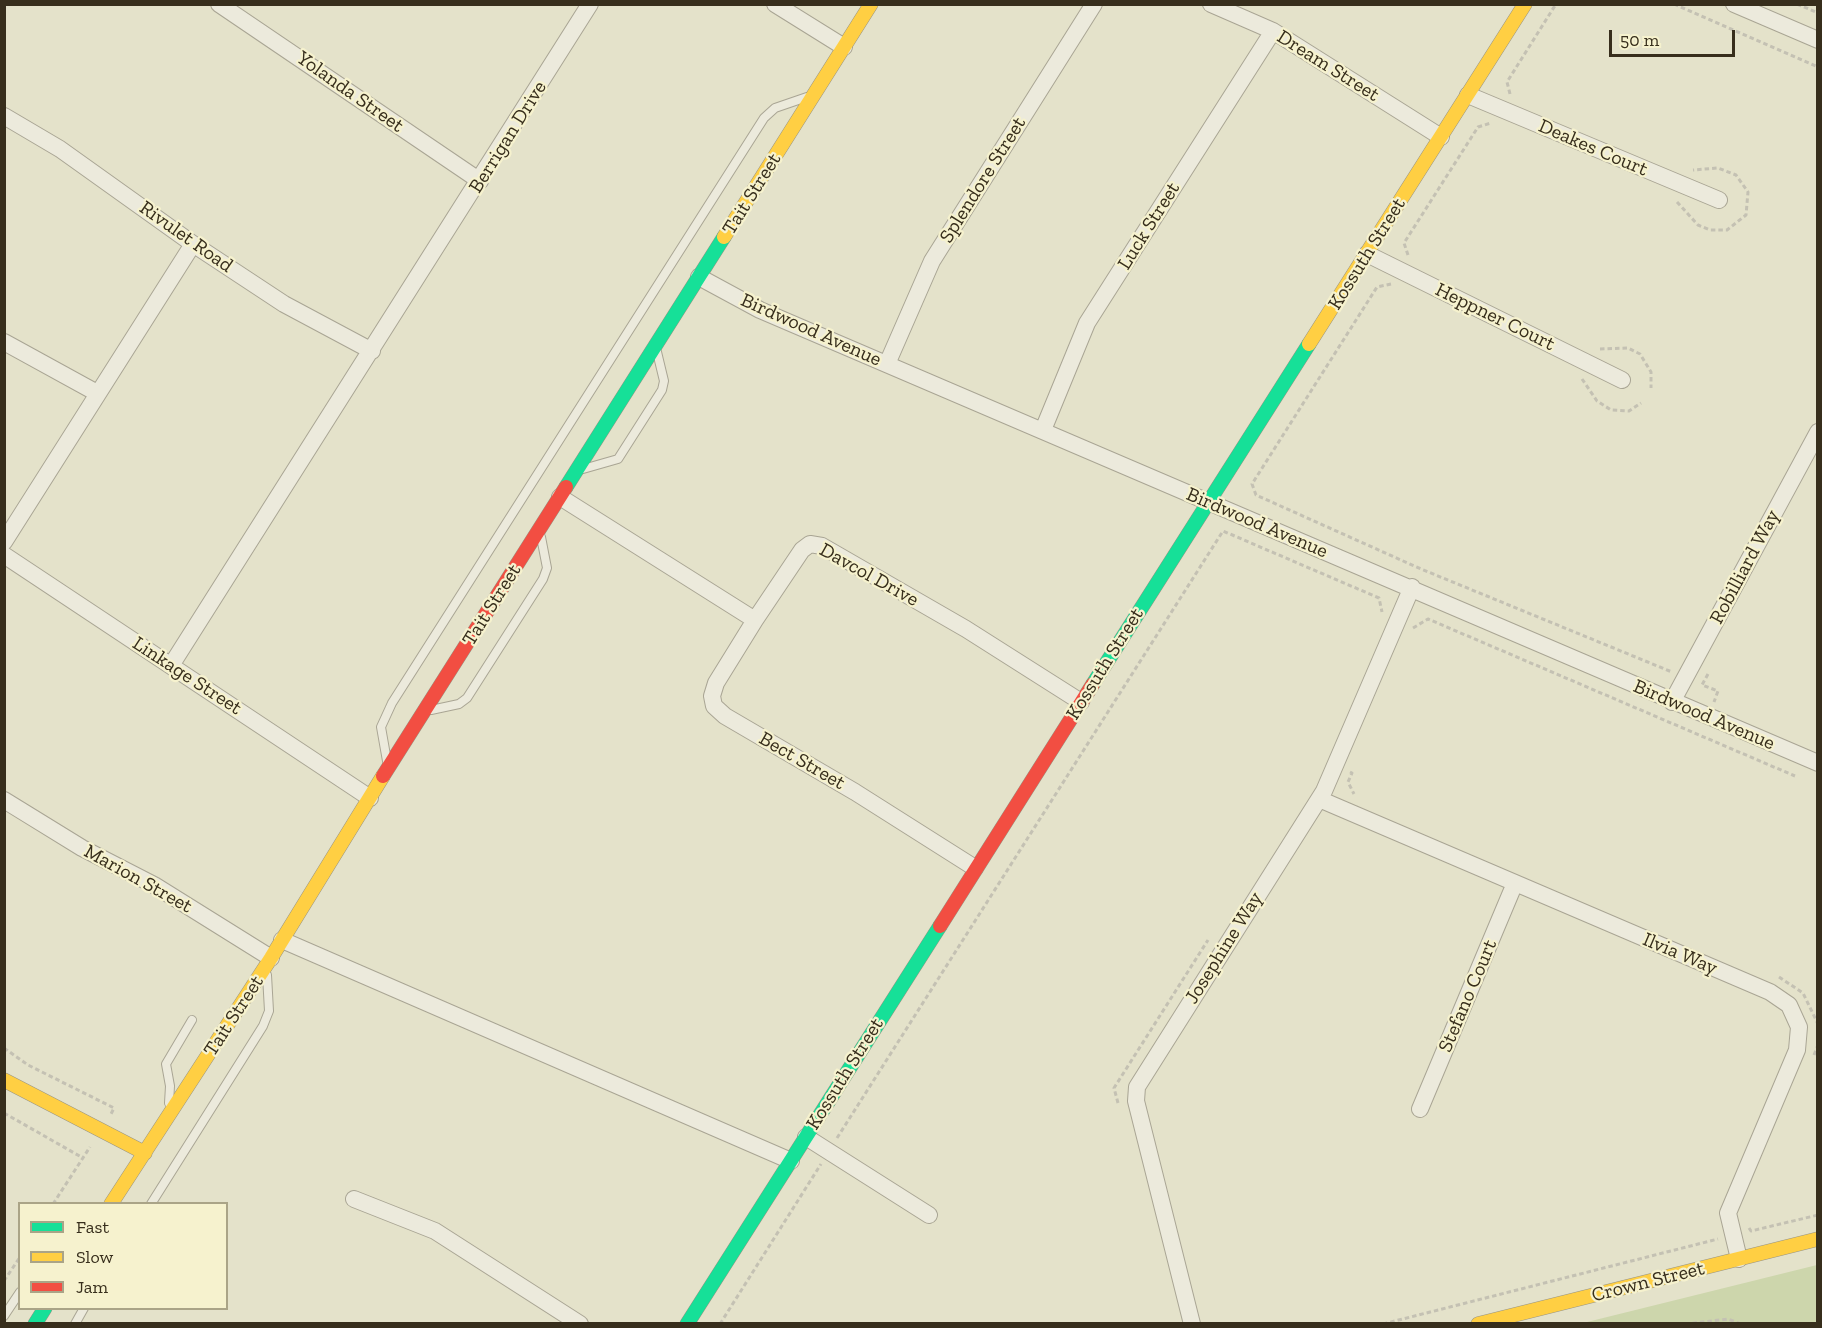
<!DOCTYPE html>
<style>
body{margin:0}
#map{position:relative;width:1822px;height:1328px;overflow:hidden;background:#e4e2ca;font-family:"Zilla Slab",serif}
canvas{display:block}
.frame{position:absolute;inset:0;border:6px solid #372e1c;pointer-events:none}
.legend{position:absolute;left:18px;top:1202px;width:210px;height:108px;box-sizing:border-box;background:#f6f2ce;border:2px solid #aaa487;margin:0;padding:8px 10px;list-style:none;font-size:18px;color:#372e1c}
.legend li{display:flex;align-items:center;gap:12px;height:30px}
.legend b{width:30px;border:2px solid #aaa487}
.scale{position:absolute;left:1609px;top:30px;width:126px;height:27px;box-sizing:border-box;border:3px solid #372e1c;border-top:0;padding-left:8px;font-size:18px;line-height:21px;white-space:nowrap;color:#372e1c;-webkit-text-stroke:4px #f6f2ce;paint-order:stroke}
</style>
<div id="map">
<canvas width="1822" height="1328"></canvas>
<div class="frame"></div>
<ul class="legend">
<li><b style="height:8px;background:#16e098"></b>Fast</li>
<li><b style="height:8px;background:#ffcf43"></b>Slow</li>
<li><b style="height:8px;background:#f24e42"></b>Jam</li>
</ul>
<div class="scale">50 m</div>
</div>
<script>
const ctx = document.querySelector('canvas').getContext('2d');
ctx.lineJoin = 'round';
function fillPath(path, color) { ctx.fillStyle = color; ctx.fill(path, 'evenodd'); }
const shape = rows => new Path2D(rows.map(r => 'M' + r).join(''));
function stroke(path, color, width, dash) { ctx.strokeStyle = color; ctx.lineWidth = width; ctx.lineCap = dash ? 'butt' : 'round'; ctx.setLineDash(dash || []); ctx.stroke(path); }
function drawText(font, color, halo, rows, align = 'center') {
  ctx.font = font + ' "Zilla Slab",serif'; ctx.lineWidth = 4.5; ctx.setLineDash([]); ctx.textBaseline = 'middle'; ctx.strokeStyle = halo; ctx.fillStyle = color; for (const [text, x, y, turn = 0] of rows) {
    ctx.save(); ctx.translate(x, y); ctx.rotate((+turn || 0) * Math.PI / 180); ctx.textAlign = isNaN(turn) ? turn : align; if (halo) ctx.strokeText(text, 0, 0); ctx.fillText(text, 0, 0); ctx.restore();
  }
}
fillPath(shape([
 [1817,1265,1817,1323,1583,1323]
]), '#cdd6ac');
const lane = shape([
 [583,469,618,459,662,390,664,381,657,352],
 [431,710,459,704,467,698,543,579,547,568,541,537],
 [387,761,381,727,392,703,764,118,775,108,807,97],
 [169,1103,170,1086,166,1064,192,1020],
 [151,1204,263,1026,269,1011,267,975],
 [4,1316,20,1292],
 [75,1324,84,1308]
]);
const street = shape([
 [219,4,480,181],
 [775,4,844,47],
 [1211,4,1273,31,1441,137],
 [1734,4,1818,40],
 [1468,95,1719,200],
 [4,116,60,149,193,244,284,304,372,351],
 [1367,254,1622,380],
 [699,277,760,310,1818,763],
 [4,342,97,393],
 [887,364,932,261,1094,4],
 [1043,430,1087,323,1273,31],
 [560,497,755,620,802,550,810,544,822,546,966,629,1081,702],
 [4,542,193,244],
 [4,555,370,798],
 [755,620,716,683,712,696,714,706,725,716,855,792,975,868],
 [172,664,590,4],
 [1672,702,1818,432],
 [1319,799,1770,992,1789,1005,1799,1027,1797,1050,1728,1213,1739,1259],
 [4,800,82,848,154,885,271,958],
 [282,940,791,1161],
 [1420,1109,1515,883],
 [806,1137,929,1215],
 [354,1199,435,1231,580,1324],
 [1192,1324,1136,1101,1137,1087,1324,791,1412,587]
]);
const fast = shape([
 [566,487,724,237],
 [1093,684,1309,344],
 [35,1324,45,1308],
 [687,1324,940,926]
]);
const slow = shape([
 [724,237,871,4],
 [1309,344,1525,4],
 [4,1080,145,1153],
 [111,1204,271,958,383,776],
 [1478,1324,1818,1239]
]);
const jam = shape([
 [383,776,566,487],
 [940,926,1093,684]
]);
stroke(lane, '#a9a594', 10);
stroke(street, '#a9a594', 18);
stroke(fast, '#989484', 15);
stroke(slow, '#989484', 15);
stroke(jam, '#989484', 15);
stroke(shape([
 [1674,4,1818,67],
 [1797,4,1818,13],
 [1510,94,1507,82,1556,4],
 [1677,202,1698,225,1710,230,1727,230,1746,215,1748,192,1736,175,1718,168,1693,170],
 [1408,255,1404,243,1478,127,1491,123],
 [1391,284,1377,287,1252,484,1256,495,1421,569,1672,672],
 [1600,349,1628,348,1640,354,1651,372,1651,388],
 [1582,379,1597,401,1611,410,1629,411,1641,403],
 [1413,628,1428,619,1795,776],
 [1708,674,1702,685,1718,691,1714,702],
 [1350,772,1352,773,1348,782,1354,794],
 [1779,977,1803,993,1818,1024],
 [4,1048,28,1065,114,1108,111,1114],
 [1814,1055,1818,1045],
 [1118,1103,1114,1088,1208,940],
 [4,1113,83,1158],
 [837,1138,1223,531,1379,598,1382,612],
 [53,1204,90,1147],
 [1749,1228,1751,1231,1818,1215],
 [4,1281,20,1257],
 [720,1324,821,1164],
 [1383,1324,1718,1239],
 [1685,1324,1728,1319,1741,1324]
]), '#c4c1b3', 3, [4.5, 3]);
stroke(lane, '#eceadc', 8);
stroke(street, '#eceadc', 16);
stroke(fast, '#16e098', 14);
stroke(slow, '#ffcf43', 14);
stroke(jam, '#f24e42', 14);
drawText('20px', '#372e1c', '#f6f2ce', [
 ["Dream Street",1328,66,32],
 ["Yolanda Street",350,92,35],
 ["Berrigan Drive",508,137,-58],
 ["Deakes Court",1593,148,23],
 ["Splendore Street",983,180,-58],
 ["Tait Street",752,194,-58],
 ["Luck Street",1149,226,-58],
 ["Rivulet Road",186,237,35],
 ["Kossuth Street",1367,254,-58],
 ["Heppner Court",1495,317,26],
 ["Birdwood Avenue",811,330,24],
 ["Birdwood Avenue",1257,523,23],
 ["Robilliard Way",1745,567,-62],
 ["Davcol Drive",869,575,29],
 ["Tait Street",492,605,-58],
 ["Kossuth Street",1105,664,-58],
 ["Linkage Street",187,676,33],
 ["Birdwood Avenue",1704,715,23],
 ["Bect Street",802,761,30],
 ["Marion Street",138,879,29],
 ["Josephine Way",1224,948,-58],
 ["Ilvia Way",1680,954,23],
 ["Stefano Court",1468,996,-67],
 ["Tait Street",234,1016,-57],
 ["Kossuth Street",845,1074,-58],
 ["Crown Street",1648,1282,-14]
]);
</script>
